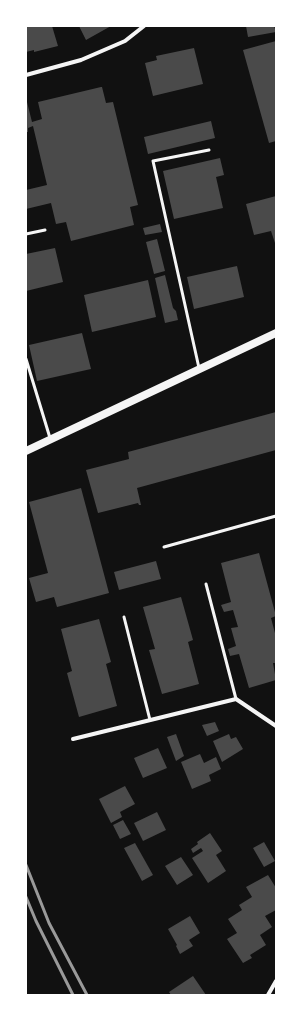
<!DOCTYPE html>
<style>
body{margin:0}
#map{position:relative;width:302px;height:1021px;overflow:hidden;background:#111;font-family:Karla,sans-serif}
canvas{display:block}
.frame{position:absolute;inset:0;border:27px solid #fff;pointer-events:none}
</style>
<div id="map">
<canvas width="302" height="1021"></canvas>
<div class="frame"></div>
</div>
<script>
const ctx = document.querySelector('canvas').getContext('2d');
ctx.lineJoin = 'round';
function fillPath(path, color) { ctx.fillStyle = color; ctx.fill(path, 'evenodd'); }
const shape = rows => new Path2D(rows.map(r => 'M' + r).join(''));
function stroke(path, color, width, dash) { ctx.strokeStyle = color; ctx.lineWidth = width; ctx.lineCap = dash ? 'butt' : 'round'; ctx.setLineDash(dash || []); ctx.stroke(path); }
fillPath(shape([
 [29,26,52,26,58,46,34,52,34,50,26,52,26,27],
 [79,26,111,26,86,40],
 [246,26,274,26,276,32,248,37],
 [276,41,276,141,269,143,243,50],
 [194,48,203,84,153,96,145,63,157,60,156,56],
 [101,87,102,87,106,103,113,102,138,205,130,207,134,225,71,241,66,222,56,224,51,203,26,209,26,190,47,185,33,126,28,128,28,132,26,132,26,98,32,122,42,119,38,102],
 [211,121,215,138,148,154,144,137],
 [220,158,224,175,216,177,223,208,174,219,163,171],
 [276,196,276,246,271,231,254,235,246,204],
 [160,224,162,232,145,235,143,228],
 [157,239,165,271,154,274,146,242],
 [55,248,63,282,26,291,26,254],
 [237,266,244,297,194,309,187,277],
 [165,275,173,308,176,311,178,320,165,323,155,278],
 [148,280,156,317,92,332,84,295],
 [82,333,91,369,37,381,29,345],
 [276,412,276,450,137,488,141,505,139,505,138,503,98,513,86,470,129,459,128,452],
 [81,488,109,593,57,607,54,597,36,602,29,578,48,573,29,502],
 [259,553,276,616,271,618,276,637,276,663,273,663,276,680,249,688,239,654,230,656,228,649,236,646,231,628,238,627,233,610,224,612,221,605,231,602,221,563],
 [156,561,161,579,119,590,114,572],
 [181,597,193,640,188,642,199,684,162,694,149,650,155,649,143,607],
 [99,619,111,662,106,664,117,706,79,717,67,673,72,671,61,629],
 [215,722,219,731,207,736,202,725],
 [176,734,184,756,176,761,167,737],
 [229,734,231,739,236,737,243,749,222,762,213,741],
 [158,748,167,768,143,778,134,758],
 [200,754,204,763,216,757,221,769,209,775,211,781,192,789,181,762],
 [125,786,135,804,120,812,122,817,111,823,99,799],
 [157,812,166,830,143,841,134,823],
 [123,820,131,834,120,839,113,825],
 [210,833,222,851,216,855,226,871,208,883,192,858,203,851,201,848,193,853,191,849,198,844,197,842],
 [264,842,275,861,264,867,253,848],
 [135,843,153,875,142,881,124,848],
 [181,857,193,875,177,885,165,866],
 [268,875,276,888,276,910,265,916,272,927,260,935,266,945,250,955,252,958,243,963,227,939,237,933,228,919,242,910,239,905,252,897,246,887],
 [190,916,200,933,189,940,193,946,180,954,176,946,177,945,168,929],
 [193,976,206,995,171,995,169,992]
]), '#4a4a4a');
stroke(shape([
 [26,234,45,230],
 [26,359,50,438],
 [199,368,153,161,209,150],
 [164,547,276,516],
 [206,584,236,699],
 [124,617,150,720]
]), '#f5f5f5', 3);
stroke(shape([
 [26,75,81,60,125,41,144,26],
 [73,739,236,699,276,726],
 [268,995,276,981]
]), '#f5f5f5', 4);
stroke(shape([
 [26,451,276,333]
]), '#f5f5f5', 8);
stroke(shape([
 [26,865,49,923,87,995],
 [26,897,36,921,73,995]
]), '#9a9a9a', 3);
</script>
